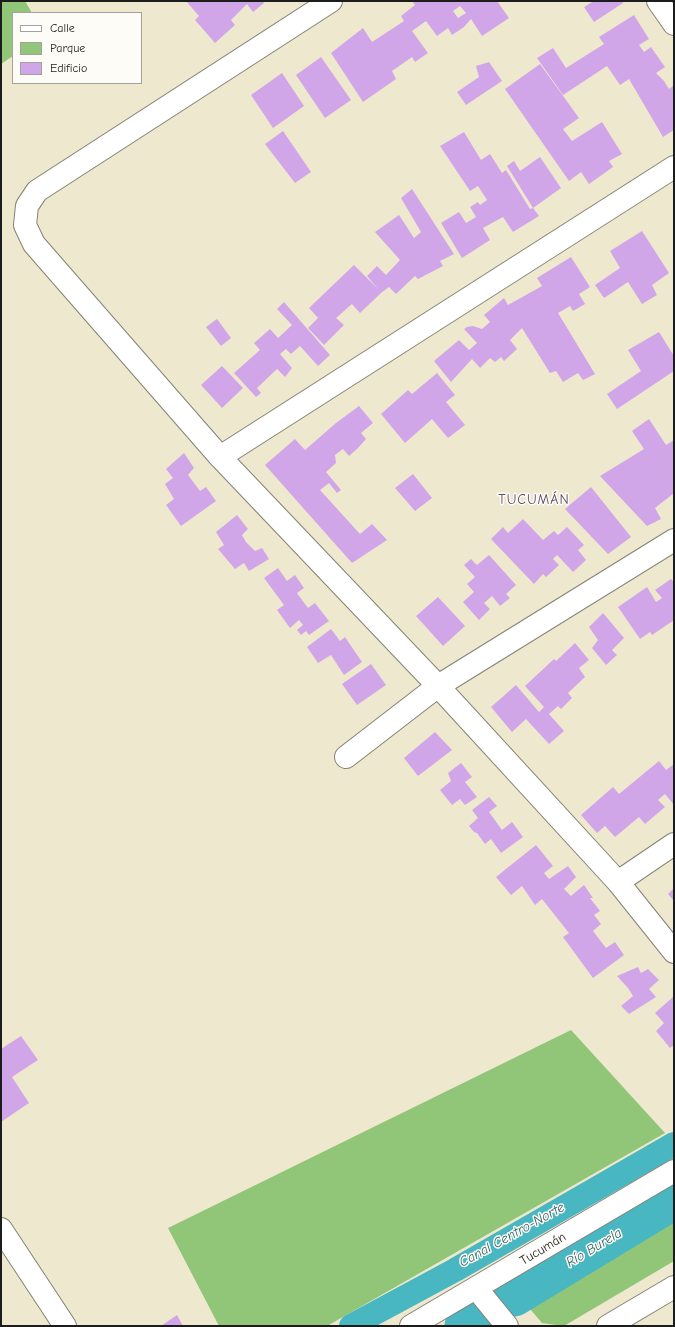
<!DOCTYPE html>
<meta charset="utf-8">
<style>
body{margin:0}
#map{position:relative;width:675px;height:1327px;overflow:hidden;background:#eee8ce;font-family:"Comic Neue",sans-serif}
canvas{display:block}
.frame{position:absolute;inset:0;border:2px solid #1c1c1c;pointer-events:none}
.legend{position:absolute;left:12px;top:12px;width:130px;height:72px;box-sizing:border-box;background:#fdfcf7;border:1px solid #a3a29f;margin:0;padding:5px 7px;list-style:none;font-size:12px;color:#1c1c1c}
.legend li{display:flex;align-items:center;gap:8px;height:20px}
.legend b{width:20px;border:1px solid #a3a29f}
</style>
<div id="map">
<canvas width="675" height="1327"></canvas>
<div class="frame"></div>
<ul class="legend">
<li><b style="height:5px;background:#fff"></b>Calle</li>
<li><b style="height:11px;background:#91c577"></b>Parque</li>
<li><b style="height:11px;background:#d1a6e9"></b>Edificio</li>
</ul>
</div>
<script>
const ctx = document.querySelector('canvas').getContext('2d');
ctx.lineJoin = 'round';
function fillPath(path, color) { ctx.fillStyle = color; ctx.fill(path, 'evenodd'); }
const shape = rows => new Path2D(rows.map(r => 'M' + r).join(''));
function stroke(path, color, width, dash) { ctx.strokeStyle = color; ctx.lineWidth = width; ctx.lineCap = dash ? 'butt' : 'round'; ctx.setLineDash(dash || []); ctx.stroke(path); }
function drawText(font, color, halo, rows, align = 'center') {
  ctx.font = font + ' "Comic Neue",sans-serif'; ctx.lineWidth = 3; ctx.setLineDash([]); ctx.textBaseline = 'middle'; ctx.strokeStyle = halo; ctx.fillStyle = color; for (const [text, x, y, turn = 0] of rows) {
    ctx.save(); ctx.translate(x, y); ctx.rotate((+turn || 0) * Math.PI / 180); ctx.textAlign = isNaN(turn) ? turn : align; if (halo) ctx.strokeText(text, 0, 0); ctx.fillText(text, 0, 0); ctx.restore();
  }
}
fillPath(shape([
 [1,1,25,1,32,13,13,13,13,56,1,64],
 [571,1030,665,1133,327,1326,219,1326,168,1228],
 [674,1211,674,1261,564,1326,542,1323,525,1303]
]), '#91c577');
stroke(shape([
 [351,1326,455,1270,674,1144]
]), '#48b7c2', 24);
stroke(shape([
 [514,1296,674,1199],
 [465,1326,477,1318]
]), '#48b7c2', 41);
fillPath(shape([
 [186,1,263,1,264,3,253,12,247,4,231,20,235,25,215,43,195,20,199,16],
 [412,1,497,1,509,18,482,36,471,19,464,27,452,35,448,28,437,36,426,21,412,31,428,53,415,62,412,57,392,71,396,79,363,102,331,53,363,28,372,42,404,21,401,16,415,5],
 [460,6,466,13,458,18,453,11],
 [590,1,622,1,623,3,594,22,584,7,592,2],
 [634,15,649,39,639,45,644,52,651,47,665,67,656,73,664,81,669,89,674,85,674,130,663,137,629,79,620,85,607,66,563,95,537,58,553,48,566,68,604,44,599,37],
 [321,57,351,100,325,118,296,75],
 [489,62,502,81,466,105,457,92,479,77,476,66],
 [540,64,579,118,563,129,572,141,602,122,622,154,609,161,613,167,589,184,581,172,569,181,505,89],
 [282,73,304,106,273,128,251,95],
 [283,131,311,172,295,183,265,144],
 [464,132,481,160,490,154,502,173,506,170,530,209,533,208,539,216,513,232,503,217,492,223,483,228,490,240,462,258,441,223,459,212,466,223,476,217,470,207,478,202,480,205,487,200,478,186,470,191,440,146],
 [540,157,561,188,533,208,507,166,514,161,520,171],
 [412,189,454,254,440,261,443,266,418,279,415,276,396,294,389,287,381,293,360,313,352,304,336,318,344,325,324,345,308,328,318,318,309,308,354,265,378,289,367,276,377,266,386,275,400,260,375,232,399,215,414,238,421,232,401,198],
 [642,231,669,273,652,285,657,295,642,304,628,282,604,298,595,285,620,268,610,251],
 [571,257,590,287,579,294,585,304,573,311,570,306,558,313,595,374,583,380,578,373,563,382,556,371,550,373,522,328,510,340,517,349,504,361,501,357,495,362,490,358,480,368,472,359,451,382,434,361,459,340,469,350,477,343,464,329,467,327,473,326,482,329,490,322,484,315,504,298,508,305,542,286,537,278],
 [284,302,330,355,318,366,300,346,291,354,286,349,280,354,292,368,285,377,277,369,257,388,261,393,256,397,234,373,260,350,254,343,270,329,278,338,292,325,277,309],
 [217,319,231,338,221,346,206,327],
 [659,332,674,356,674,371,617,409,607,394,641,371,628,350],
 [222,366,243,388,222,408,201,385],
 [437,373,455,395,446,402,465,425,448,438,432,419,405,443,381,414,408,390,412,394],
 [359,406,373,423,361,433,366,439,358,448,349,456,343,449,335,455,336,463,326,472,341,490,337,493,329,483,320,490,360,534,372,524,387,540,352,563,265,465,295,439,305,450,336,423],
 [649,419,666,445,674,440,674,493,655,508,661,519,647,526,600,476,644,449,632,431],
 [184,453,194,468,188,475,200,491,206,487,216,501,181,526,166,505,174,499,165,484,173,478,166,469],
 [413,474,432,498,415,511,395,488],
 [591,487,631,537,608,554,565,509],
 [237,515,248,529,242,535,246,542,255,551,262,548,269,559,249,571,244,563,235,569,218,549,224,545,216,532],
 [523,519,543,540,554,531,558,535,567,527,584,545,578,550,586,560,573,572,557,555,553,559,559,565,546,577,543,574,534,584,491,539,503,527,508,533],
 [489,555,516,585,506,594,510,598,500,606,492,596,484,603,490,609,479,620,463,602,474,592,467,584,475,577,464,565,471,559,477,565],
 [278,568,287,581,295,575,304,588,297,593,305,604,308,608,315,603,329,621,309,635,306,631,301,635,297,630,303,625,299,620,290,628,277,610,284,605,264,578],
 [671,579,674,582,674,620,652,635,650,632,640,639,618,607,647,587,656,602,662,598,655,590],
 [438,597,465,626,443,646,416,616],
 [603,613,624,638,612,650,617,655,606,665,592,648,598,640,589,627],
 [331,629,340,641,345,637,362,662,344,675,331,655,318,663,307,647],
 [575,643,589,660,579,668,585,677,568,693,572,698,561,709,558,706,549,714,564,731,549,744,526,719,512,732,491,707,516,685,539,712,544,707,525,686,554,659,556,661],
 [371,664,386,685,357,705,342,684],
 [435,732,452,750,418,776,404,758],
 [659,761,666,770,674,764,674,805,665,794,658,800,665,807,645,824,639,817,615,837,605,826,597,833,581,815,613,787,619,794],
 [461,763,472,777,465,782,477,797,465,805,460,799,452,805,440,790,451,781,448,773],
 [489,797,497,806,489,812,502,830,512,822,523,837,501,853,491,839,485,844,477,833,474,832,469,826,478,818,472,810],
 [536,845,553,866,544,873,549,879,568,866,576,877,564,889,571,896,584,885,593,898,590,898,600,911,594,915,601,924,593,931,606,948,615,942,624,955,593,978,563,937,569,933,542,899,535,905,522,886,511,895,496,877],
 [674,888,674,901,668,894],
 [638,967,641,973,648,969,659,980,649,989,656,997,629,1014,621,1006,633,996,628,988,617,976],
 [673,997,674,999,674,1045,670,1048,656,1031,664,1023,655,1013],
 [21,1036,38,1060,12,1077,29,1103,1,1122,1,1049],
 [177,1315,183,1326,161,1326]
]), '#d1a6e9');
const street = shape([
 [331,1,37,191,27,206,25,225,34,244,220,457,438,686,618,882,674,952],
 [658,1,674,24],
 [220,457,674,167],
 [346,757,438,686,674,540],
 [618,882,674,844],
 [1,1229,65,1326],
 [476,1288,507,1326],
 [411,1326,674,1171],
 [608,1326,674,1287]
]);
stroke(street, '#858275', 24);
stroke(street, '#fff', 22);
drawText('13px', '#1c1c1c', '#fdfcf7', [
 ["Tucumán",543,1249,-31]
]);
ctx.letterSpacing = '1px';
drawText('14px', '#5b4c64', '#fdfcf7', [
 ["TUCUMÁN",534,500]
]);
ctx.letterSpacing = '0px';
drawText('italic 14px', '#306267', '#fdfcf7', [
 ["Canal Centro-Norte",512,1235,-29],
 ["Río Burela",594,1248,-31]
]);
</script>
